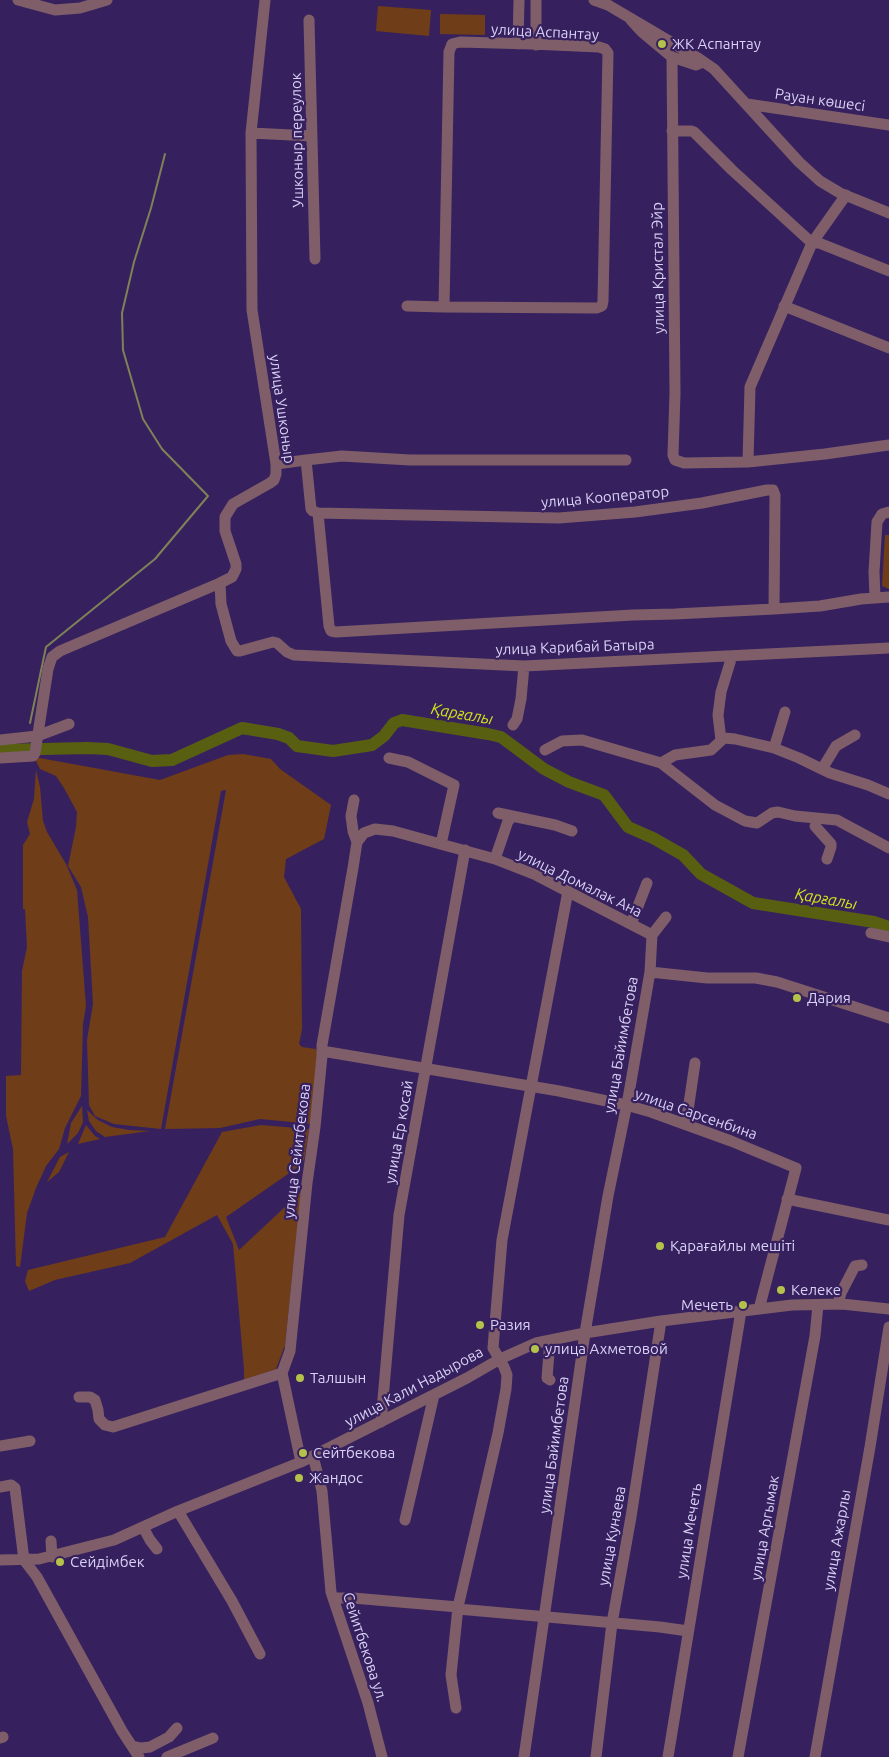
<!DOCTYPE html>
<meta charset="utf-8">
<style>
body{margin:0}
canvas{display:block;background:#36215e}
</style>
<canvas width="889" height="1757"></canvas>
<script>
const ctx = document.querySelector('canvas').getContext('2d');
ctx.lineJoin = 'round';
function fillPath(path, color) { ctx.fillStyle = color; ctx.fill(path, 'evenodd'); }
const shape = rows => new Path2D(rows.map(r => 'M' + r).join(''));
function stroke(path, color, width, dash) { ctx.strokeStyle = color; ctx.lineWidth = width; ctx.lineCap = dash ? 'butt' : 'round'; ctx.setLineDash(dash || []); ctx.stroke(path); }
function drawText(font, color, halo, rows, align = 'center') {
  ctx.font = font + ' Ubuntu,sans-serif'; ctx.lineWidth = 4.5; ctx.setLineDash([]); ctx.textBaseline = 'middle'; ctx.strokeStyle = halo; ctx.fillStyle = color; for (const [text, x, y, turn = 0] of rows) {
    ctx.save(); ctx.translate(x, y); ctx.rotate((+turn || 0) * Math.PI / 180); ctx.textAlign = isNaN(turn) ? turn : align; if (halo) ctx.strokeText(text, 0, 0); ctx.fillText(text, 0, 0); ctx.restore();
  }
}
fillPath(shape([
 [378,6,431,10,429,36,376,31],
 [440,14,485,15,485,35,440,34],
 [885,535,889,535,889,589,882,586],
 [243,754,271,759,280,769,331,805,324,839,286,859,284,877,301,909,302,1029,299,1044,302,1047,316,1049,319,1060,312,1124,260,1119,220,1128,165,1129,226,790,221,791,161,1129,114,1124,95,1116,89,1105,87,1040,93,1004,88,917,81,887,68,866,76,827,77,812,64,788,56,776,40,769,34,757,160,780,228,755],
 [36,770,40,787,43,821,47,832,66,864,77,890,86,1006,83,1024,81,1096,65,1128,59,1149,46,1166,36,1188,27,1213,20,1267,16,1266,13,1149,6,1116,6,1076,21,1075,22,971,27,947,25,909,23,909,23,845,30,834,27,822,34,799],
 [82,1106,83,1122,78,1133,67,1144,71,1123],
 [87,1110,98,1120,112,1127,129,1130,150,1131,105,1137,96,1131,89,1121],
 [86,1125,95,1136,100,1139,78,1144],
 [261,1125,309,1129,304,1160,298,1167,226,1217,239,1250,301,1192,285,1345,276,1369,244,1380,244,1369,233,1244,217,1215,130,1263,55,1280,29,1291,25,1281,28,1270,165,1237,222,1132],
 [69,1152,59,1172,47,1182,60,1157]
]), '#6f3d17');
stroke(shape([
 [30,723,46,647,155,559,208,496,162,449,143,419,123,350,122,313,134,262,151,208,165,154]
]), '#7f8156', 2);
stroke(shape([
 [0,750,87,748,108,749,152,761,172,760,242,728,278,734,289,738,297,746,333,751,372,745,384,736,394,723,402,720,488,734,501,737,544,769,569,782,604,795,628,827,653,838,683,855,701,874,753,903,874,922,889,927]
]), '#585f11', 12);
stroke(shape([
 [18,0,55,10,80,8,107,0],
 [265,0,251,133,252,310,276,464,276,474,274,480,270,483,233,504,225,517,225,531,236,564,236,569,232,577,220,583,221,604,231,641,237,651,240,651,273,642,277,643,287,652,294,655,524,666,889,648],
 [594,0,608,5,698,58,714,69,799,162,820,181,840,193,889,213],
 [309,20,315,259],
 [631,20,642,32,672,57,675,393,673,455,675,460,684,463,748,462,750,387,812,243,819,243,889,271],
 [518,44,519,0],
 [536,45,536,0],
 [672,57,696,65,703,62],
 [747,104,889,125],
 [672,131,691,131,694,132,732,170,812,243,846,195],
 [251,133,312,136],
 [407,306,444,307,597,308,602,306,603,301,608,53,605,49,599,47,532,44,460,42,452,44,449,52,444,307],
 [784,306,889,348],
 [306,460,342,456,410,460,626,460],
 [748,462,825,454,889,445],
 [276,464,306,460,311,509,313,511,318,513,559,518,635,512,702,503,767,490,773,490,775,495,774,609],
 [318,513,329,626,331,631,336,632,633,615,675,614,774,609,820,606,861,599,889,597],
 [875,597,874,572,877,522,882,514,889,512],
 [513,725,517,719,521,699,524,666],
 [0,740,37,736,69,724],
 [721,740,718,715,721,692,732,656],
 [774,748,785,712],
 [545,750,562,741,582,740,661,763,715,805,745,821,757,823,772,813,778,812,795,816,837,820,889,848],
 [0,758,33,756,35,753,48,669,52,657,60,651,220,583],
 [389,758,408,762,454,785,441,844],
 [661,763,675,755,711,750,724,738,735,739,774,748,799,758,830,773,868,785,889,794],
 [822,769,836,746,855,735],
 [498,813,555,825,572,831],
 [815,826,831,844,831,847,827,859],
 [357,842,364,833,375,829,393,831,495,859,536,875,652,935,650,972,628,1099,608,1196,585,1333,524,1757],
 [495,859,508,821,512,817],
 [631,924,647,883],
 [871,933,889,937],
 [652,935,666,917],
 [650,972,707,978,756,978,777,982,889,1018],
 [322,1051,559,1091,626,1105,651,1112,731,1141,796,1168,759,1309],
 [686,1124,695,1063],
 [787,1199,889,1220],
 [838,1304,841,1293,855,1266,862,1265],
 [550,1340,547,1378,550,1380],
 [79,1397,90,1397,95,1400,98,1410,99,1419,105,1425,113,1427,282,1373],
 [381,1422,399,1215,465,850],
 [0,1446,30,1441],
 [313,1456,322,1491,331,1592,368,1703,382,1757],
 [301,1462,282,1373,290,1351,307,1183,315,1127,322,1056,322,1045,353,868,357,842,353,831,351,816,354,800],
 [0,1487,11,1485,15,1488,24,1560,37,1577,122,1731,139,1757],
 [178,1511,232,1601,260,1654],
 [405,1520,434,1395],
 [143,1527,150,1540,157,1549],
 [51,1541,52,1557],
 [0,1560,39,1559,114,1540,178,1511,301,1462,467,1378,500,1359,536,1343,585,1333,661,1321,792,1305,842,1304,889,1309],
 [333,1598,353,1598,458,1607],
 [458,1609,660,1627,688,1631],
 [456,1708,451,1675,458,1607,498,1433,506,1389,507,1375,504,1367,493,1348,502,1240,568,891],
 [0,1738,3,1737],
 [132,1746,141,1748,150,1747,169,1737,177,1728],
 [167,1757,213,1738],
 [596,1757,612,1623,631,1517,661,1321],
 [668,1757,741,1311],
 [738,1757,815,1336,818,1305],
 [815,1757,870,1447,889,1327]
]), '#7f5e6a', 11);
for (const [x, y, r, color] of [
 [662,44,5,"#b5c24a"],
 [797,998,5,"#b5c24a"],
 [660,1246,5,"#b5c24a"],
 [781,1290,5,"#b5c24a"],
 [743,1305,5,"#b5c24a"],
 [480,1325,5,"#b5c24a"],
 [535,1349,5,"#b5c24a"],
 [300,1378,5,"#b5c24a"],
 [303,1453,5,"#b5c24a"],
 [299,1478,5,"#b5c24a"],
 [60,1562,5,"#b5c24a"]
]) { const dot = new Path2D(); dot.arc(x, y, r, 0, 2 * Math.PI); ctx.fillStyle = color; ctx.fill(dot); stroke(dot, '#36215e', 2); }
drawText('15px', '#d9d1f7', '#36215e', [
 ["улица Аспантау",545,32,3],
 ["Рауан көшесі",820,100,8],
 ["Ушконыр переулок",297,140,-91],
 ["улица Кристал Эйр",658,268,-91],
 ["улица Ушконыр",282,409,82],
 ["улица Кооператор",605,497,-5],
 ["улица Карибай Батыра",575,647,-2],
 ["улица Домалак Ана",580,883,26],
 ["улица Байимбетова",621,1045,-80],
 ["улица Сарсенбина",696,1114,19],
 ["улица Ер косай",399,1132,-80],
 ["улица Сейитбекова",297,1151,-83],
 ["улица Кали Надырова",414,1387,-28],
 ["улица Байимбетова",554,1445,-82],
 ["улица Аргымак",765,1528,-80],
 ["улица Мечеть",689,1531,-81],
 ["улица Кунаева",612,1536,-80],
 ["улица Ажарлы",837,1540,-80],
 ["Сейитбекова ул.",365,1647,72]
]);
drawText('15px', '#d9d1f7', '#36215e', [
 ["ЖК Аспантау",672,44],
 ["Дария",807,998],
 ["Қарағайлы мешіті",670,1246],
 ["Келеке",791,1290],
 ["Мечеть",733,1305,"right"],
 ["Разия",490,1325],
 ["улица Ахметовой",545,1349],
 ["Талшын",310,1378],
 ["Сейтбекова",313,1453],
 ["Жандос",309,1478],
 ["Сейдімбек",70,1562]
], 'left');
drawText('italic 16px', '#d0e11c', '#36215e', [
 ["Қарғалы",462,714,10],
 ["Қарғалы",826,899,10]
]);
</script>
